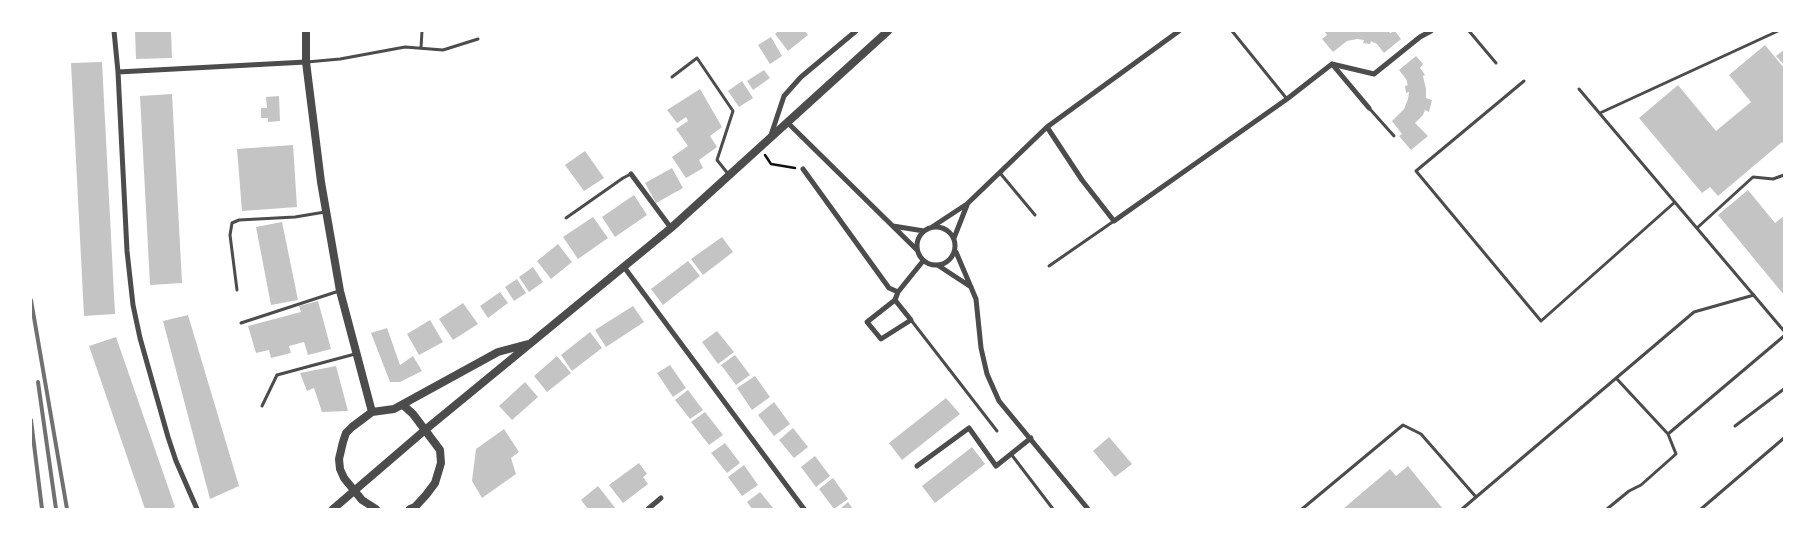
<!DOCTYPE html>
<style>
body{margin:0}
#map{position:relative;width:1815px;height:540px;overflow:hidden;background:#fff;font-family:Inter,sans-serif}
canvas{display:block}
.frame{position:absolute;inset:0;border:32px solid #fff;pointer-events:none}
</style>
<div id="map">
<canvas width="1815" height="540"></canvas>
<div class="frame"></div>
</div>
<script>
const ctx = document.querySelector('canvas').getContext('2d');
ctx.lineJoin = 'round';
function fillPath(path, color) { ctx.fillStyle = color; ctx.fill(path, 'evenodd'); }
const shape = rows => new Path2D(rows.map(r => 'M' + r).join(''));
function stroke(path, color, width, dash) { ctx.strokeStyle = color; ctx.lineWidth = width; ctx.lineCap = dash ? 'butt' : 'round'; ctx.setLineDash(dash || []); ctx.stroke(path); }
fillPath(shape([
 [135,31,171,31,172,58,136,59],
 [778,31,805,31,808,35,788,51,775,34],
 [1324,31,1389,31,1390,33,1395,31,1401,39,1384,53,1377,44,1371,41,1370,44,1363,43,1364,40,1357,39,1347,41,1333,52,1322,39,1327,35],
 [771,37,782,56,770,64,758,45],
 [1765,45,1784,68,1784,145,1782,142,1718,196,1710,187,1702,193,1639,118,1678,85,1716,131,1751,102,1729,75],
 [1784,50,1784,65,1776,56],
 [1416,56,1423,64,1420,68,1425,75,1423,76,1426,89,1426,98,1432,100,1429,112,1425,110,1423,115,1415,123,1428,136,1411,150,1399,136,1402,134,1392,121,1404,109,1408,99,1409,92,1406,93,1405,86,1408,85,1406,79,1399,70],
 [102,62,115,314,84,316,71,63],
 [764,70,770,78,753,90,747,81],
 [742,81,753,98,739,107,728,91],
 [700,89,722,127,710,136,717,147,699,160,703,168,686,178,672,157,688,146,676,129,688,121,686,117,677,123,667,110],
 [172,94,182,283,150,285,140,96],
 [279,96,280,121,268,122,268,118,261,118,261,108,267,108,266,97],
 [293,145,297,207,242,211,237,149],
 [585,151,604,178,584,191,565,165],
 [672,168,683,188,656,203,645,183],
 [1748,190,1775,223,1784,216,1784,295,1718,215],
 [634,195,647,215,615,237,602,217],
 [593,217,608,238,578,259,563,237],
 [282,222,298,300,271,305,256,227],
 [722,237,733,252,703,275,691,259],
 [558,244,572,262,551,279,537,261],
 [688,261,700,276,663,305,651,289],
 [533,267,543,282,529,292,519,277],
 [517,279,526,293,514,301,505,287],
 [500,292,508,303,488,318,480,306],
 [318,301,331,349,308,355,304,342,289,346,291,353,271,358,269,350,256,353,248,326,301,312,299,306],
 [463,303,478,324,453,340,439,319],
 [633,306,644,322,606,347,595,330],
 [188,315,239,486,210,499,163,321],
 [430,320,443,342,419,355,407,334],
 [387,328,400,365,413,356,422,371,400,382,390,382,371,333],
 [717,331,734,352,718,364,702,342],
 [590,332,602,348,572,371,561,355],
 [116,337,175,507,170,509,145,509,89,346],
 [735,355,750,375,736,385,721,365],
 [557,356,571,373,547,392,534,376],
 [670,365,686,388,673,397,657,373],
 [336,366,348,411,322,412,314,388,307,391,300,373],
 [755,376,770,397,752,410,737,388],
 [525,382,538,397,512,420,499,406],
 [688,390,703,410,690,419,675,400],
 [946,398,960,414,902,460,889,443],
 [774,402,790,424,774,436,758,415],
 [705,412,723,435,709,445,691,422],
 [793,428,808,447,794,458,779,440],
 [504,429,519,452,511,458,516,474,482,498,472,481,476,449],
 [1109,437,1132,464,1115,477,1093,451],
 [725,443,740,463,727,473,711,453],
 [972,447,985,464,935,503,922,486],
 [815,456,830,476,816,487,801,467],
 [639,463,647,474,643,477,648,484,623,503,609,485],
 [744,465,758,485,742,496,728,477],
 [1408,466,1443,509,1343,509,1390,469,1396,476],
 [833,478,848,499,834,509,819,489],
 [598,486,616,509,588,509,581,500],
 [760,492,774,509,752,509,747,502],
 [848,502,853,509,840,509]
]), '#c4c4c4');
stroke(shape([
 [765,155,771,164,795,168]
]), '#111', 2.5);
stroke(shape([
 [1232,31,1287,99],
 [1469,31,1496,63],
 [421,48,422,31],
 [307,62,340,59,405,47,443,50,478,39],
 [672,77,697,58,733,111,717,160,729,175],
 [1524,81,1416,171,1541,321,1675,202],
 [1579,89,1784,331],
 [1369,108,1394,136],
 [1600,113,1778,31],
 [1000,173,1035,215],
 [566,218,623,178,631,174],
 [1697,228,1753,177,1773,179,1784,175],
 [1049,266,1114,221],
 [237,290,230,235,232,223,239,220,295,217,325,212],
 [911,320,997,431],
 [241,323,339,291],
 [1616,378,1668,434],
 [262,406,277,375,355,354],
 [1735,426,1784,389],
 [1011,454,1053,509],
 [1302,509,1403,425,1421,434,1476,497],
 [1462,509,1694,312,1754,295],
 [1607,509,1629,491,1641,485,1676,454,1668,434,1784,336],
 [1701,509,1784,438]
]), '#4c4c4c', 3);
stroke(shape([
 [114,31,118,72,127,251,133,305,140,338,168,437,176,461,197,509],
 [1332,64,1369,108],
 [118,72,306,62],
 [787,122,917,250],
 [1047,127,1082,180,1114,221,1287,99,1332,64,1374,74,1420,37,1431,31],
 [771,135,784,96,801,77,856,31],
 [803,169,889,288,898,292],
 [631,174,671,228],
 [893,226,924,231],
 '917 246a19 19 0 1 1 38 0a19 19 0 1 1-38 0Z',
 [932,227,967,204,1047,127,1179,31],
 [954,238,967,205],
 [956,252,976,299,981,348,987,374,999,401,1088,509],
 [939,266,971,287],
 [624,267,804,509],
 [895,300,911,320,881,339,867,322,895,300,898,292,923,261],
 [917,466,969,428,996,466,1031,438],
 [648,509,661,498]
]), '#4c4c4c', 5);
stroke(shape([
 [306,31,306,62,321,182,340,291,372,412],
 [403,405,413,414,440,450,441,463,435,483,426,495,415,507,410,509],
 [333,509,425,430,671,228,888,31],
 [376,509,362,500,344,478,340,469,339,459,343,442,346,433,352,427,372,412,394,409,498,352,528,344]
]), '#4c4c4c', 8);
stroke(shape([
 [31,300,67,509],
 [38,382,56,509],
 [31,420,42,509]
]), '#707070', 4);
</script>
